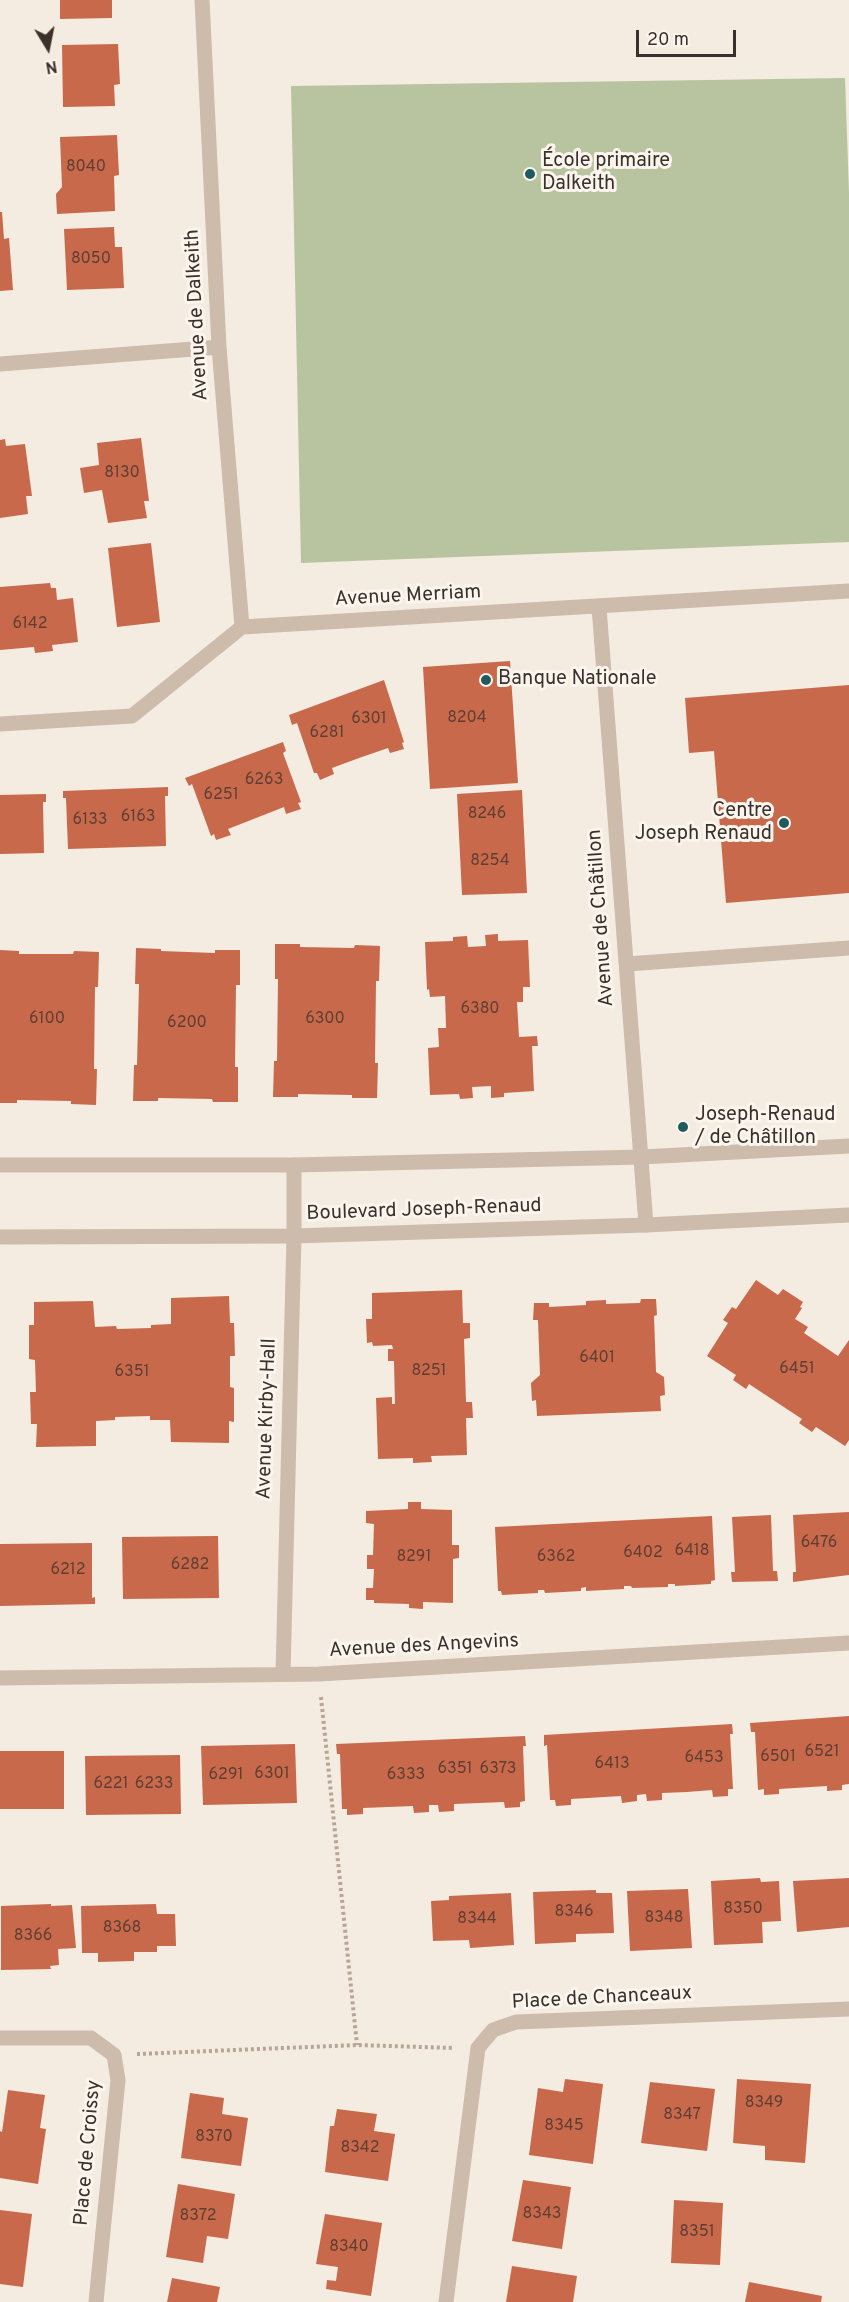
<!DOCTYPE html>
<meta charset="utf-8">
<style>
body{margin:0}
#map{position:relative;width:849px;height:2302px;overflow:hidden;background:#f4ebe1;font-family:Overpass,sans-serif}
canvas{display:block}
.north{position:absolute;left:18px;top:18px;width:60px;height:60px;-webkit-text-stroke:4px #fbf5ee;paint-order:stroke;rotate:170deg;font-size:16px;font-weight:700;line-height:24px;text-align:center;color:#3b302b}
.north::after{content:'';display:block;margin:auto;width:21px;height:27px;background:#3b302b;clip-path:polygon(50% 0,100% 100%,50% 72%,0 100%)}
.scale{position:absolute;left:636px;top:30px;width:100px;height:27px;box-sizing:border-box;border:3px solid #3b302b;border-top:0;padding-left:8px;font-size:18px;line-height:21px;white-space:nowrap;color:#3b302b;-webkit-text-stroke:4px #fbf5ee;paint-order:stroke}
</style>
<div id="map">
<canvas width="849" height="2302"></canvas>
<div class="north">N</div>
<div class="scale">20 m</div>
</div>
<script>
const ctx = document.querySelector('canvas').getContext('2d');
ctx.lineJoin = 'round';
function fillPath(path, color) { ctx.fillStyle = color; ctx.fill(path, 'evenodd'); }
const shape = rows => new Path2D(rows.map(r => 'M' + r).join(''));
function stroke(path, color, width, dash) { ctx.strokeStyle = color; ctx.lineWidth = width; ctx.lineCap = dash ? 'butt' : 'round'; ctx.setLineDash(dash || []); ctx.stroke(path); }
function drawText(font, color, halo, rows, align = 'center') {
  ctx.font = font + ' Overpass,sans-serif'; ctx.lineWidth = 6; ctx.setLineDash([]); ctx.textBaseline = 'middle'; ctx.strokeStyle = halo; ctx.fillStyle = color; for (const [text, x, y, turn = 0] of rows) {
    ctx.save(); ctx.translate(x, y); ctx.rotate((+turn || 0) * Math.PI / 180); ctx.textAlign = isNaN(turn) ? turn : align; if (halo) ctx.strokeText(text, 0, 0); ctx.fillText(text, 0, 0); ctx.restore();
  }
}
fillPath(shape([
 [845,78,849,193,849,542,301,563,291,86]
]), '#b8c4a0');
fillPath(shape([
 [60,0,112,0,112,18,60,19],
 [118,44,120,84,114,85,115,106,63,107,62,45],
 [117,135,119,175,114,176,115,211,57,214,56,194,62,187,60,137],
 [0,212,2,212,4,239,9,238,13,290,0,291],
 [114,227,115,247,122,247,124,288,67,290,64,229],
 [141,438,149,501,144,501,147,518,108,523,102,490,84,493,80,468,99,465,97,443],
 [5,439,6,446,25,444,32,496,26,496,28,514,0,518,0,440],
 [151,543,160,622,117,627,108,548],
 [50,583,51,588,56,588,57,600,73,598,78,642,52,645,53,651,35,653,34,647,0,650,0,587],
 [510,661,518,783,430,789,423,667],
 [384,680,404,742,402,743,404,749,390,753,388,748,359,758,332,768,334,774,320,780,317,773,314,773,297,723,292,725,289,715],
 [849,685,849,893,726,903,714,751,689,753,685,698],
 [283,742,286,751,283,753,301,802,298,803,301,809,286,814,284,807,228,829,231,835,216,840,214,834,211,836,192,784,189,786,185,778],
 [168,787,168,796,165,796,166,846,68,849,66,798,63,798,63,791],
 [522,790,527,893,462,895,457,794],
 [46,794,46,802,43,802,44,853,0,854,0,795],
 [498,934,498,941,528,940,530,987,523,987,523,1002,517,1002,519,1037,537,1036,538,1046,532,1046,534,1091,504,1093,504,1097,491,1098,491,1086,472,1087,473,1098,460,1099,459,1094,430,1095,428,1048,439,1047,438,1028,446,1028,445,996,430,997,429,989,427,990,425,942,453,941,453,937,467,936,468,947,486,946,485,935],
 [275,944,300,944,300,947,354,948,355,945,380,946,379,981,376,981,375,1063,378,1063,377,1098,352,1098,352,1095,298,1094,298,1097,273,1097,274,1061,277,1061,278,979,275,979],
 [136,948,161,949,161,951,215,953,215,950,240,950,240,985,236,985,235,1067,238,1067,238,1102,213,1102,212,1099,158,1098,158,1101,133,1101,134,1065,137,1065,139,984,135,984],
 [0,950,19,951,19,954,73,954,74,951,99,952,98,987,95,987,94,1069,97,1069,96,1105,71,1104,71,1101,17,1100,17,1103,0,1103],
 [756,1280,778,1295,783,1289,803,1302,800,1307,802,1308,795,1319,808,1327,804,1333,838,1356,849,1340,849,1440,845,1446,816,1427,812,1432,799,1423,802,1419,749,1384,746,1389,733,1380,736,1375,707,1356,728,1323,723,1320,732,1307,736,1309],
 [462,1290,463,1323,470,1323,470,1338,464,1339,466,1402,472,1402,473,1418,466,1418,467,1455,431,1456,432,1462,413,1463,413,1458,378,1459,376,1398,392,1397,392,1404,395,1404,394,1361,388,1361,388,1349,393,1349,392,1345,373,1346,372,1342,367,1343,366,1319,372,1319,372,1293],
 [229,1296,230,1323,234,1323,235,1356,230,1356,230,1387,234,1388,234,1422,229,1421,229,1443,171,1442,170,1420,150,1420,150,1416,115,1417,115,1420,96,1421,96,1446,36,1447,37,1424,31,1424,30,1392,36,1392,35,1360,29,1359,29,1325,34,1325,34,1302,93,1301,95,1327,116,1326,117,1329,151,1328,151,1325,171,1324,171,1298],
 [641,1299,656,1299,657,1315,654,1316,656,1372,664,1377,665,1395,660,1396,661,1411,537,1416,536,1400,532,1401,531,1383,540,1375,538,1320,533,1320,534,1303,549,1303,549,1307,586,1305,586,1301,606,1300,606,1304,640,1303],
 [408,1502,421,1502,421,1509,452,1510,452,1545,459,1545,459,1558,453,1559,453,1603,423,1602,423,1609,409,1608,409,1604,374,1603,374,1600,366,1600,366,1588,373,1588,374,1569,367,1569,367,1555,373,1555,374,1524,366,1523,366,1511,408,1509],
 [849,1512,849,1575,793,1582,793,1572,796,1572,793,1515],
 [771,1515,773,1571,777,1571,778,1581,732,1582,731,1572,735,1572,732,1517],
 [712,1516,715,1580,711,1581,711,1584,675,1586,675,1584,668,1584,668,1587,632,1588,631,1586,624,1586,624,1589,586,1591,586,1587,581,1588,581,1591,545,1593,544,1590,538,1590,538,1593,502,1595,501,1591,498,1591,495,1527],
 [218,1536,219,1598,123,1599,122,1537],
 [92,1543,92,1598,95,1597,95,1604,0,1606,0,1544],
 [849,1716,849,1784,842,1785,842,1790,827,1791,827,1786,779,1789,779,1794,764,1795,764,1789,758,1790,755,1732,751,1732,750,1723],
 [732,1724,733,1734,730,1734,733,1789,728,1789,728,1796,713,1797,712,1790,687,1792,662,1793,662,1800,647,1801,646,1794,637,1795,637,1801,622,1803,621,1796,571,1799,571,1805,556,1806,555,1800,550,1800,547,1745,544,1746,544,1735],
 [525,1736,526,1746,523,1746,525,1801,520,1802,520,1807,505,1808,504,1802,454,1804,454,1811,439,1812,438,1805,429,1805,429,1812,414,1813,413,1806,363,1808,363,1814,347,1815,347,1809,342,1809,340,1754,337,1754,336,1744],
 [295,1744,297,1803,203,1805,201,1746],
 [0,1751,64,1751,64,1809,0,1809],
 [180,1755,181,1814,86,1815,85,1756],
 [760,1878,761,1882,779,1881,781,1921,762,1922,763,1943,714,1945,711,1881],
 [849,1878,849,1927,797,1932,793,1881],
 [688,1889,692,1948,630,1951,627,1891],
 [596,1890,596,1893,612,1893,614,1933,576,1934,576,1942,535,1944,533,1892],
 [511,1893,514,1945,470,1948,469,1940,433,1941,431,1901,449,1900,449,1896],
 [51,1904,51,1906,72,1905,76,1948,58,1949,59,1965,50,1966,51,1969,1,1970,1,1906],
 [156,1904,157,1914,175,1914,176,1946,157,1946,157,1952,134,1952,134,1961,98,1962,98,1953,82,1953,81,1906],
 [565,2079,603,2084,593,2164,529,2155,538,2088,563,2092],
 [737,2079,811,2084,805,2163,765,2160,765,2146,733,2143],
 [650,2082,715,2089,707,2151,641,2143],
 [8,2090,45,2095,40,2128,46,2129,38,2184,0,2178,0,2131,2,2132],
 [190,2093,224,2098,222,2114,248,2118,241,2166,181,2158],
 [337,2109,377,2114,374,2131,395,2134,388,2181,325,2172,330,2126,334,2126],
 [523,2180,571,2187,562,2249,512,2241],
 [178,2184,235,2194,228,2239,207,2236,203,2263,166,2257],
 [674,2200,723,2203,720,2265,671,2263],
 [0,2210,32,2214,23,2287,0,2284],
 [325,2214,382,2223,371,2296,326,2289,327,2280,336,2281,338,2267,316,2264],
 [512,2266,577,2276,573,2302,506,2302],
 [172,2278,220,2287,217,2302,167,2302],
 [749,2282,822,2296,821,2302,745,2302]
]), '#c8694b');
stroke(shape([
 [321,1697,357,2045],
 [137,2054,357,2045,453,2048]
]), '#b9a596', 4, [3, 3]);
stroke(shape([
 [627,964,849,948]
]), '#cdbbac', 15);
stroke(shape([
 [202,0,219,347,242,627],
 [0,364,219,347],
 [599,607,646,1225],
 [0,724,132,716,242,627,849,591],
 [283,1674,294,1236,294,1165],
 [0,1678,319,1674,849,1643],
 [0,2038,91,2038,114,2055,118,2080,96,2302],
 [446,2302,478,2048,493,2030,516,2022,849,2009]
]), '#cdbbac', 15);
stroke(shape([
 [0,1165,294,1165,642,1157,849,1146],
 [0,1237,294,1236,646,1225,849,1215]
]), '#cdbbac', 15);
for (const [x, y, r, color] of [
 [530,174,6,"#1f5a5e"],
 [486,680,6,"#1f5a5e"],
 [784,823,6,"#1f5a5e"],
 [683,1127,6,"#1f5a5e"]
]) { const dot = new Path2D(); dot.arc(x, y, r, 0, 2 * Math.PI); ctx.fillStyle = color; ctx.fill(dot); stroke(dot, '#fbf5ee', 2); }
drawText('16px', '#5e3e33', null, [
 ["8040",86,168],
 ["8050",91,260],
 ["8130",122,474],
 ["6142",30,625],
 ["8204",467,719],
 ["6301",369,720],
 ["6281",327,734],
 ["6263",264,781],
 ["6251",221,796],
 ["8246",487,815],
 ["6163",138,818],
 ["6133",90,821],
 ["8254",490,862],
 ["6380",480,1010],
 ["6100",47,1020],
 ["6300",325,1020],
 ["6200",187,1024],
 ["6401",597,1359],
 ["6451",797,1370],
 ["8251",429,1372],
 ["6351",132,1373],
 ["6476",819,1544],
 ["6418",692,1552],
 ["6402",643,1554],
 ["8291",414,1558],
 ["6362",556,1558],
 ["6282",190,1566],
 ["6212",68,1571],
 ["6521",822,1753],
 ["6501",778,1758],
 ["6453",704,1759],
 ["6413",612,1765],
 ["6351",455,1770],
 ["6373",498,1770],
 ["6301",272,1775],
 ["6291",226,1776],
 ["6333",406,1776],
 ["6221",111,1785],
 ["6233",154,1785],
 ["8350",743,1910],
 ["8346",574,1913],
 ["8348",664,1919],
 ["8344",477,1920],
 ["8368",122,1929],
 ["8366",33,1937],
 ["8349",764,2104],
 ["8347",682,2116],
 ["8345",564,2127],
 ["8370",214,2138],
 ["8342",360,2149],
 ["8343",542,2215],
 ["8372",198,2217],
 ["8351",697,2233],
 ["8340",349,2248]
]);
drawText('20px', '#3b302b', '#fbf5ee', [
 ["École primaire",542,162],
 ["Dalkeith",542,185],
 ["Banque Nationale",498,680],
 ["Centre",772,812,"right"],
 ["Joseph Renaud",772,835,"right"],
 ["Joseph-Renaud",695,1116],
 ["/ de Châtillon",695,1139]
], 'left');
drawText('20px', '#3b302b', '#fbf5ee', [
 ["Avenue de Dalkeith",198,315,-93],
 ["Avenue Merriam",408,597,-3],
 ["Avenue de Châtillon",602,918,-94],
 ["Boulevard Joseph-Renaud",424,1211,-2],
 ["Avenue Kirby-Hall",268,1419,-88],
 ["Avenue des Angevins",424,1647,-3],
 ["Place de Chanceaux",602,1999,-3],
 ["Place de Croissy",89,2153,-85]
]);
</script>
